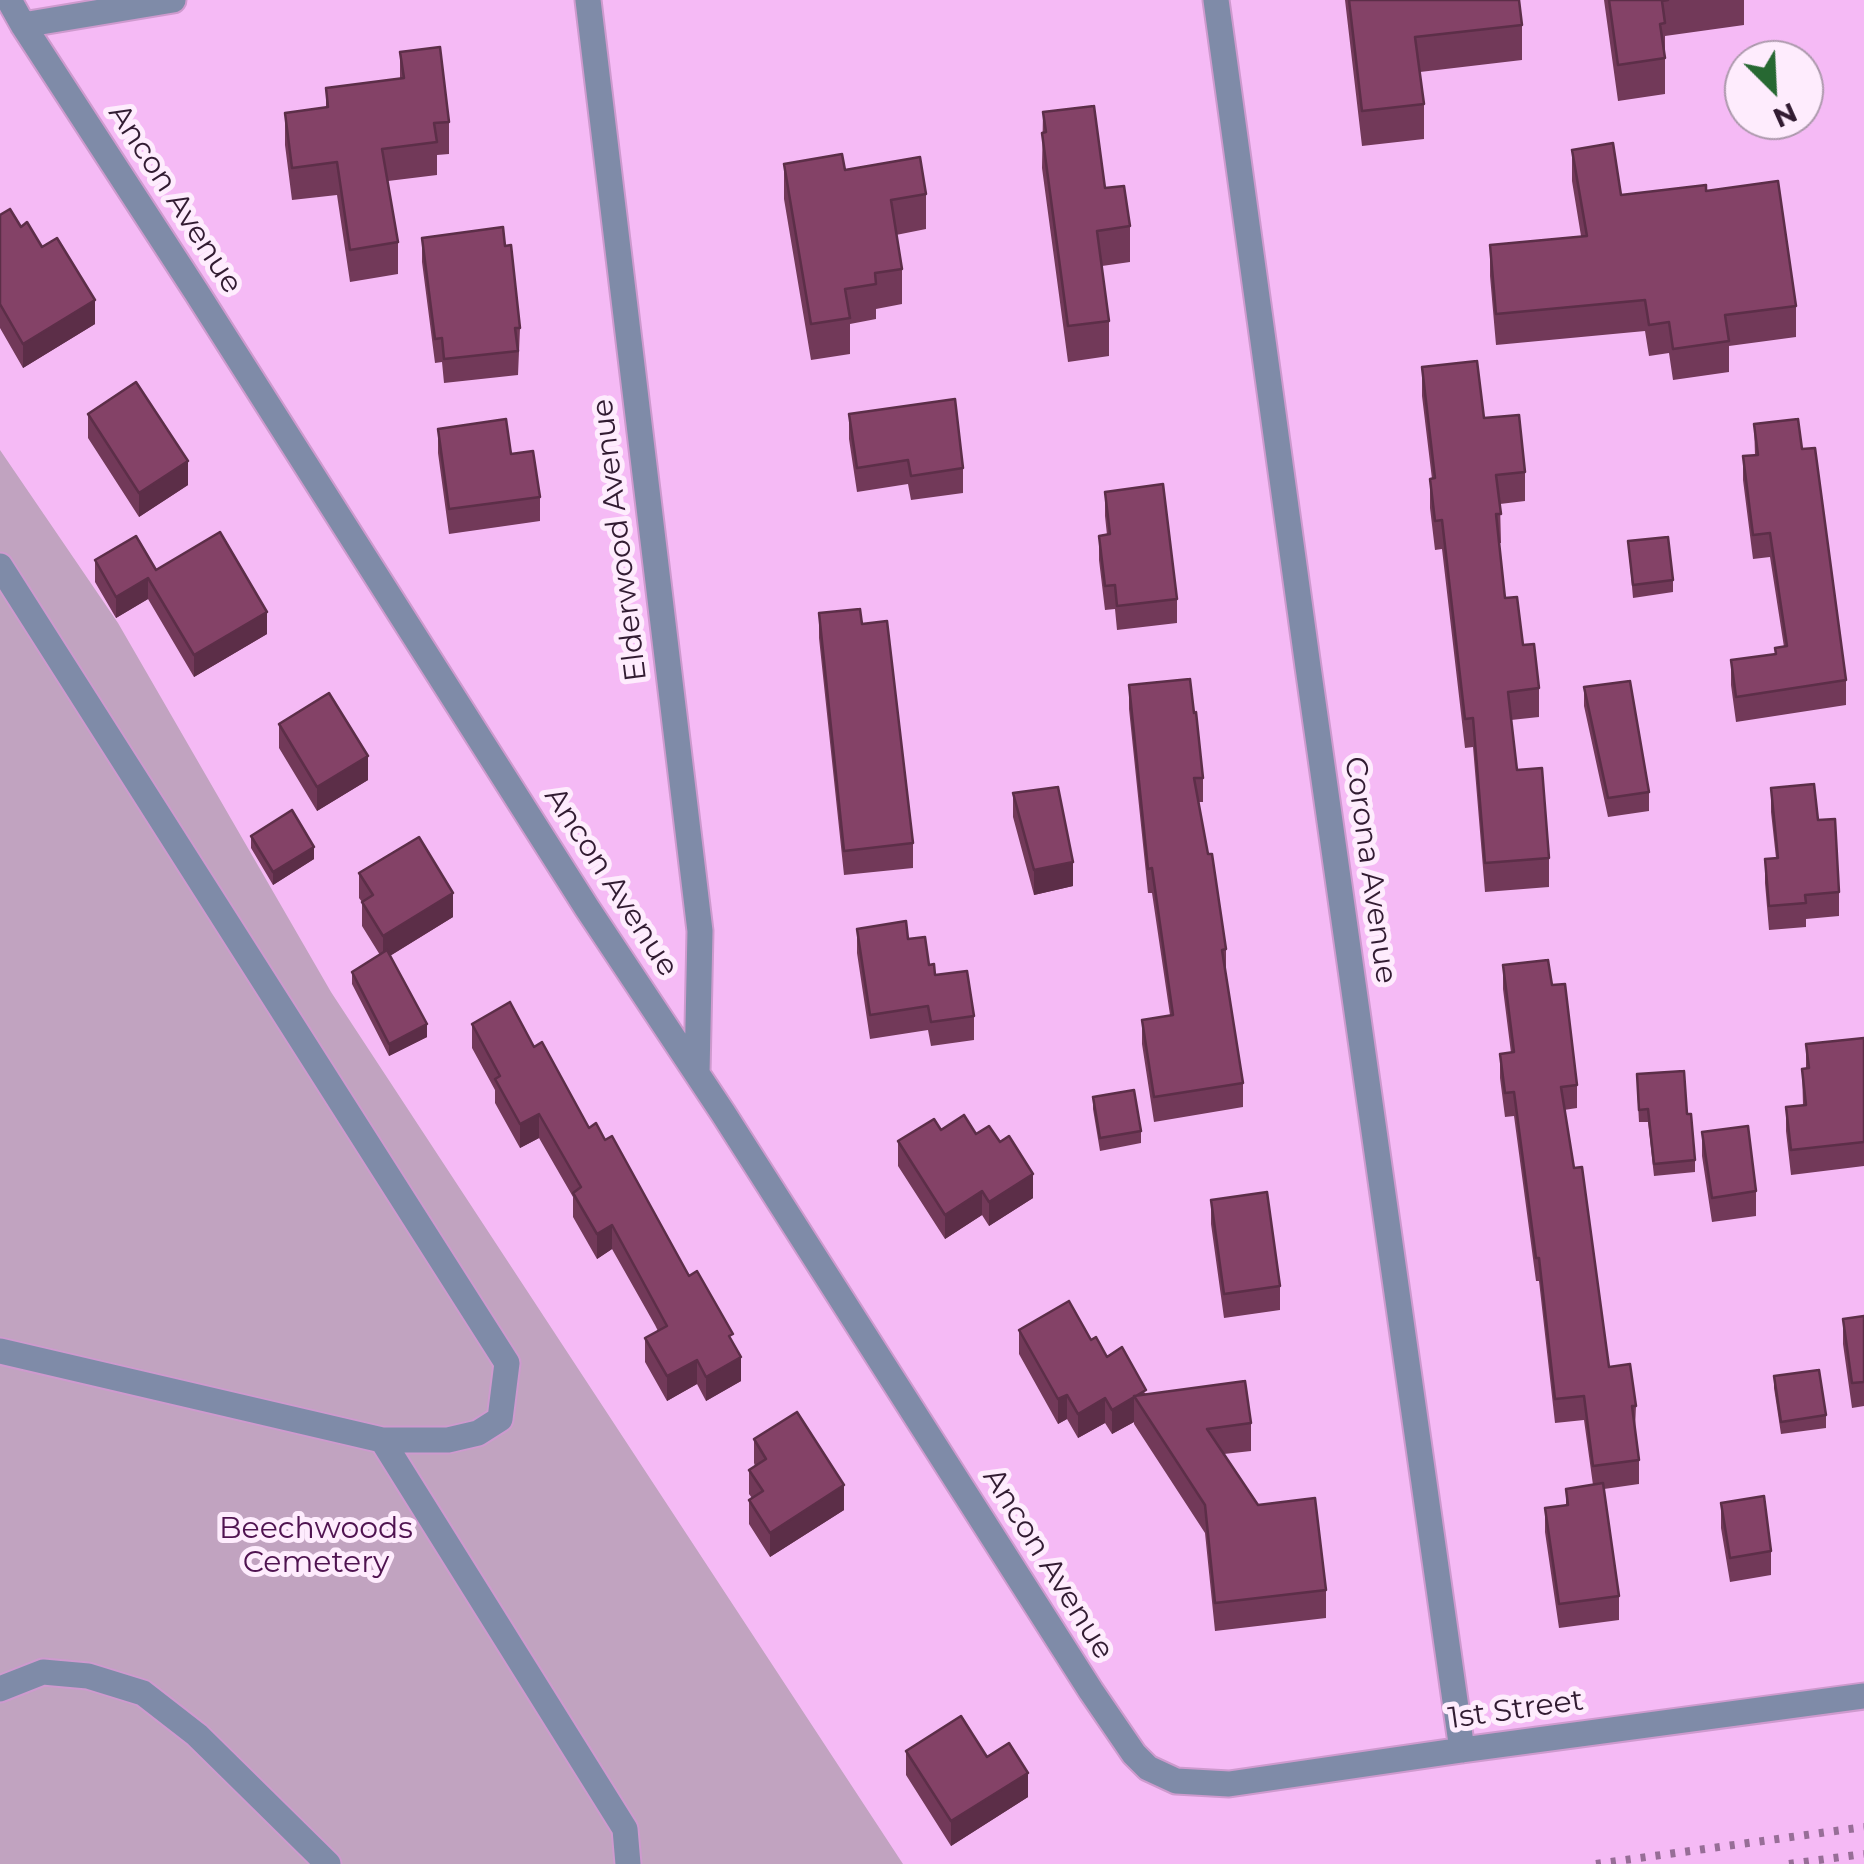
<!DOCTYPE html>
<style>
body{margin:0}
#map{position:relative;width:1864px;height:1864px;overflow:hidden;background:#f5baf5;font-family:Montserrat,sans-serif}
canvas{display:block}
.north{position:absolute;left:1724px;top:40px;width:100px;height:100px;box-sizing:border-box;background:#feecfd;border:2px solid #ac99ac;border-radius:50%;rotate:156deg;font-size:28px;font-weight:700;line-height:40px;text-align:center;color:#321c32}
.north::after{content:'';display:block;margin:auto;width:35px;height:45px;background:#276832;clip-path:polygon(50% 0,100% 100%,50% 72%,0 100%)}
</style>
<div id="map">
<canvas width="1864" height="1864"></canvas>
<div class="north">N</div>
</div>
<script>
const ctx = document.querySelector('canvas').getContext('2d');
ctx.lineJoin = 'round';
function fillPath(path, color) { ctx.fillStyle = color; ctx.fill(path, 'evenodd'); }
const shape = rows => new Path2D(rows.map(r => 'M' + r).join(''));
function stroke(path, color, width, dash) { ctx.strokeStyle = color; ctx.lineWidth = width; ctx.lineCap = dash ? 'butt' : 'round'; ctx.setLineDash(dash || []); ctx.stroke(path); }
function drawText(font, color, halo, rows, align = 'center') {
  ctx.font = font + ' Montserrat,sans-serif'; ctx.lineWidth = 10; ctx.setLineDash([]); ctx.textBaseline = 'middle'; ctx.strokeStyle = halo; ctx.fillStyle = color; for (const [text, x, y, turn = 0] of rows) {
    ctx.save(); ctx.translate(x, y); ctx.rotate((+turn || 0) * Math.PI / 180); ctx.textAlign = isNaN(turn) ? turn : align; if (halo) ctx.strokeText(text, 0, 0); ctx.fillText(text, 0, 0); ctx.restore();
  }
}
fillPath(shape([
 [0,450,118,623,331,992,903,1864,0,1864]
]), '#c1a3c0');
const minor = shape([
 [9,0,23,25,197,293,587,908,723,1113,1091,1691,1134,1754,1148,1768,1176,1781,1229,1784,1462,1750,1864,1696],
 [588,0,700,931,697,1073],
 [1216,0,1308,667,1462,1750],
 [23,25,173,0],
 [0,566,507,1363,500,1419,478,1433,448,1440,382,1440],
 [0,1351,382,1440,625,1829,628,1864],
 [0,1689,43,1672,88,1676,143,1693,197,1735,328,1864]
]);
stroke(minor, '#ce9ace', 29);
stroke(minor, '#7f8ba8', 25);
stroke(shape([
 [1596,1864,1864,1827],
 [1789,1864,1864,1854]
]), '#976e97', 8, [5, 10]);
fillPath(shape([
 [1345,0,1519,0,1522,25,1522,60,1420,72,1424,104,1424,139,1362,146],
 [1604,0,1744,0,1744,25,1665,36,1665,94,1618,101],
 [400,52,449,122,449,154,437,155,437,175,388,181,398,242,398,274,350,282,337,195,292,200,285,145,285,113,326,108,326,88,400,78],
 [1043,112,1105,188,1130,226,1130,262,1102,266,1109,321,1109,356,1068,362,1042,168],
 [1572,150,1621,195,1706,191,1796,306,1796,337,1729,346,1729,372,1673,380,1669,353,1649,356,1645,331,1496,345,1490,276,1490,245,1581,236,1572,181],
 [784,164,845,170,926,194,926,229,896,235,902,269,902,304,876,309,876,319,850,324,850,354,811,360,784,199],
 [0,215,21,227,95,324,23,368,0,328],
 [422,238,505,246,520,328,518,375,444,383,442,362,435,363,422,262],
 [1422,367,1484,418,1525,472,1525,501,1500,504,1501,543,1499,543,1505,598,1539,688,1539,717,1511,720,1517,770,1549,858,1549,887,1485,892,1473,747,1465,748,1442,549,1435,550,1430,508,1430,479,1432,479,1422,396],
 [88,414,188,485,139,517,88,438],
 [849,414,963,468,963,493,911,500,908,484,857,492,849,439],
 [1754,424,1802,449,1846,680,1846,705,1736,722,1731,685,1731,660,1775,654,1775,648,1784,647,1770,557,1753,559,1743,480,1743,456,1755,455],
 [438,429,511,454,540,497,540,521,449,534,438,453],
 [1105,492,1177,599,1177,623,1117,630,1115,609,1105,610,1099,560,1099,536,1107,535,1105,516],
 [1628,541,1673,580,1673,592,1633,598],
 [95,560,156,570,267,634,194,677,148,599,116,618,95,582],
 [819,613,862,624,913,843,913,868,844,875,819,638],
 [1129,685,1194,713,1203,778,1203,802,1198,802,1226,949,1226,973,1243,1083,1243,1107,1154,1122,1142,1044,1142,1020,1170,1015,1152,893,1148,893,1129,709],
 [1584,687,1649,792,1649,811,1608,817,1584,706],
 [279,724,368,780,317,811,279,748],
 [1771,788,1818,820,1839,892,1839,916,1806,919,1806,927,1769,930,1765,883,1765,859,1776,858,1771,812],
 [1013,793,1073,886,1034,895,1013,817],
 [251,836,314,859,273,885,251,848],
 [359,873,453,917,390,956,427,1037,389,1056,352,984,352,972,380,955,362,926,362,902,359,898],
 [857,929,908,939,935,975,974,1016,974,1040,931,1046,928,1030,870,1039,857,953],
 [1503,965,1552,985,1577,1085,1577,1108,1564,1110,1609,1367,1636,1406,1635,1429,1639,1460,1639,1484,1604,1489,1619,1596,1619,1620,1559,1628,1545,1532,1545,1508,1566,1505,1566,1489,1593,1485,1584,1420,1555,1423,1539,1281,1536,1281,1514,1116,1505,1117,1500,1078,1500,1054,1511,1053,1503,989],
 [472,1024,534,1047,733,1343,741,1381,706,1401,697,1384,667,1401,645,1362,645,1338,658,1331,655,1325,612,1249,597,1259,573,1217,573,1197,539,1138,520,1148,495,1103,495,1090,472,1048],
 [1864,1038,1864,1166,1791,1175,1786,1131,1786,1107,1803,1105,1802,1069,1806,1069,1806,1044],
 [1637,1086,1687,1114,1695,1160,1695,1172,1654,1176,1648,1122,1639,1122],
 [1093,1097,1141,1131,1141,1143,1100,1151,1093,1109],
 [941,1130,976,1134,1033,1198,989,1226,982,1215,945,1239,898,1166,898,1141],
 [1702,1132,1756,1191,1756,1216,1712,1222,1702,1156],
 [1211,1200,1280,1286,1280,1310,1224,1318,1211,1224],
 [1864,1316,1864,1406,1852,1408,1843,1344,1843,1319],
 [1019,1330,1091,1340,1146,1394,1251,1423,1251,1451,1224,1454,1258,1505,1326,1590,1326,1618,1215,1631,1205,1533,1134,1424,1134,1422,1112,1434,1105,1423,1078,1438,1067,1419,1058,1424,1019,1354],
 [1774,1376,1826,1415,1826,1428,1781,1434,1774,1388],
 [754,1439,844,1510,770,1557,749,1524,749,1500,752,1498,749,1494,749,1470,755,1466,754,1463],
 [1721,1503,1771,1551,1771,1575,1730,1582,1721,1528],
 [906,1751,987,1757,1028,1797,951,1846,906,1775]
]), '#723959');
fillPath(shape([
 [95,300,95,324,23,368,23,344],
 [188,461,188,485,139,517,139,493],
 [148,578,148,599,116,618,116,597],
 [267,612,267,634,194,677,194,655],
 [368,756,368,780,317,811,317,787],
 [314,847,314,859,273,885,273,872],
 [1073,862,1073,886,1034,895,1034,870],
 [453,893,453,917,383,960,383,936],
 [427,1024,427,1037,389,1056,389,1044],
 [539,1114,539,1138,520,1148,520,1124],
 [1033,1174,1033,1198,989,1226,989,1202],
 [982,1191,982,1215,945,1239,945,1215],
 [612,1225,612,1249,597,1259,597,1234],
 [741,1357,741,1381,706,1401,706,1377],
 [697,1360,697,1384,667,1401,667,1376],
 [1067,1395,1067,1419,1058,1424,1058,1399],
 [1134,1397,1134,1422,1112,1434,1112,1410],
 [1105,1398,1105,1423,1078,1438,1078,1414],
 [844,1485,844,1510,770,1557,770,1533],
 [1028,1773,1028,1797,951,1846,951,1821]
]), '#5c2e48');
const building = shape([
 [1349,0,1519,0,1522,25,1415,37,1424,104,1362,111,1349,0],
 [1609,0,1668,0,1662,1,1665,23,1660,24,1665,58,1618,65,1609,0],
 [440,47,449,122,434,123,437,142,382,149,398,242,350,250,337,162,292,168,285,113,328,107,326,88,404,78,400,52,440,47],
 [1094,106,1105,188,1124,186,1130,226,1097,231,1109,321,1068,326,1042,133,1046,132,1043,112,1094,106],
 [1613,143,1621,195,1706,185,1706,191,1778,181,1796,306,1725,315,1729,341,1673,349,1669,322,1649,325,1645,300,1496,314,1490,245,1587,236,1572,150,1613,143],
 [842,154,845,170,920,157,926,194,891,200,902,269,875,273,876,284,845,289,850,318,811,324,784,164,842,154],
 [10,209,21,227,27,222,42,247,57,238,95,300,23,344,0,304,0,215,10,209],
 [503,227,505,246,511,245,520,328,515,328,518,351,444,359,442,338,435,339,422,238,503,227],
 [1477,361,1484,418,1519,415,1525,472,1496,475,1501,514,1496,514,1505,598,1517,597,1523,645,1534,644,1539,688,1508,692,1517,770,1542,768,1549,858,1485,863,1473,718,1465,719,1442,520,1435,521,1430,479,1435,478,1422,367,1477,361],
 [136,382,188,461,139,493,88,414,136,382],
 [955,399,963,468,911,476,908,460,857,468,849,414,955,399],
 [506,419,511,454,533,451,540,497,449,509,438,429,506,419],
 [1798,419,1802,449,1815,448,1846,680,1736,697,1731,660,1776,654,1775,648,1787,646,1770,533,1753,535,1743,456,1758,455,1754,424,1798,419],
 [1163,484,1177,599,1117,606,1115,585,1105,586,1099,536,1110,534,1105,492,1163,484],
 [220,532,267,612,194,655,148,578,116,597,95,560,136,536,156,570,220,532],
 [1668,537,1673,580,1633,585,1628,541,1668,537],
 [860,609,862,624,887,621,913,843,844,851,819,613,860,609],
 [1190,679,1194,713,1196,712,1203,778,1194,778,1208,854,1212,854,1226,949,1222,950,1243,1083,1154,1097,1142,1020,1173,1015,1152,868,1148,869,1129,685,1190,679],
 [1630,681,1649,792,1608,798,1584,687,1630,681],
 [329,693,368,756,317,787,279,724,329,693],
 [1814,784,1818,820,1835,819,1839,892,1805,895,1806,903,1769,906,1765,859,1778,858,1771,788,1814,784],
 [1058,787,1073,862,1034,870,1013,793,1058,787],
 [292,810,314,847,273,872,251,836,292,810],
 [419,837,453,893,383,936,362,902,373,895,359,873,419,837],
 [906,921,908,939,925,937,929,965,934,964,935,975,967,971,974,1016,931,1022,928,1006,870,1015,857,929,906,921],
 [387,950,427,1024,389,1044,352,972,387,950],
 [1548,960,1552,985,1565,984,1577,1085,1561,1087,1574,1168,1582,1167,1609,1367,1630,1364,1636,1406,1632,1406,1639,1460,1593,1466,1584,1396,1555,1399,1539,1258,1536,1258,1514,1092,1505,1093,1500,1054,1514,1052,1503,965,1548,960],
 [510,1002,534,1047,542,1042,589,1128,596,1123,605,1140,612,1136,689,1276,697,1271,733,1334,729,1336,741,1357,706,1377,697,1360,667,1376,645,1338,667,1326,612,1225,597,1234,573,1193,581,1187,539,1114,520,1124,495,1079,500,1076,472,1024,510,1002],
 [1864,1038,1864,1142,1791,1150,1786,1107,1806,1105,1802,1069,1809,1068,1806,1044,1864,1038],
 [1684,1071,1687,1114,1691,1114,1695,1160,1654,1164,1648,1109,1639,1110,1637,1074,1684,1071],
 [1134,1090,1141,1131,1100,1138,1093,1097,1134,1090],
 [964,1115,976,1134,989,1126,1000,1142,1009,1136,1033,1174,989,1202,982,1191,945,1215,898,1141,934,1119,941,1130,964,1115],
 [1748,1126,1756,1191,1712,1198,1702,1132,1748,1126],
 [1267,1192,1280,1286,1224,1294,1211,1200,1267,1192],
 [1069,1301,1091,1340,1096,1337,1107,1357,1122,1347,1146,1390,1112,1410,1105,1398,1078,1414,1067,1395,1058,1399,1019,1330,1069,1301],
 [1864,1316,1864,1382,1852,1383,1843,1319,1864,1316],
 [1819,1370,1826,1415,1781,1422,1774,1376,1819,1370],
 [1245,1381,1251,1423,1207,1429,1258,1505,1315,1498,1326,1590,1215,1603,1205,1505,1134,1396,1245,1381],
 [797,1412,844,1485,770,1533,749,1500,763,1491,749,1470,766,1459,754,1439,797,1412],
 [1603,1483,1619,1596,1559,1604,1545,1508,1568,1505,1566,1489,1603,1483],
 [1764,1496,1771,1551,1730,1558,1721,1503,1764,1496],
 [961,1716,987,1757,1009,1743,1028,1773,951,1821,906,1751,961,1716]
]);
fillPath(building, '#844267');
stroke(building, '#5c2e48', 2.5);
drawText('30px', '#321c32', '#feecfd', [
 ["Ancon Avenue",175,199,57],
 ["Elderwood Avenue",620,540,-97],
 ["Corona Avenue",1370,870,82],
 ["Ancon Avenue",611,882,57],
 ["Ancon Avenue",1048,1564,58],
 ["1st Street",1516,1710,-8]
]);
drawText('30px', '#4f1350', '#feecfd', [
 ["Beechwoods",316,1529],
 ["Cemetery",316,1563]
]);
</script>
